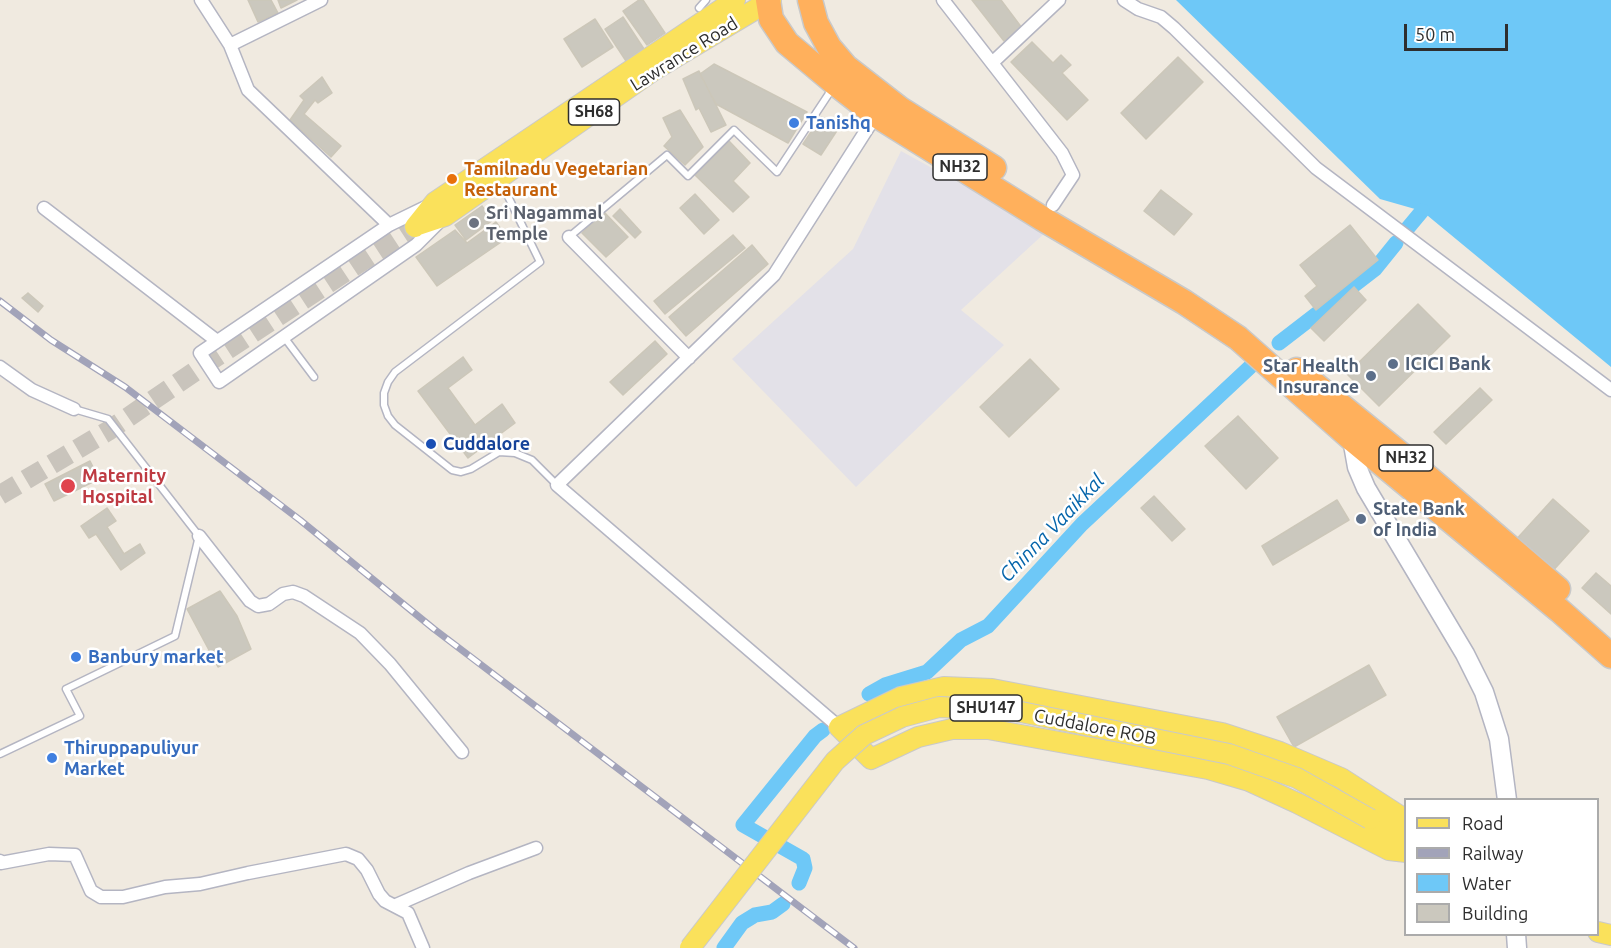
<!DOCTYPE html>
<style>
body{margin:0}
#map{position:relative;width:1611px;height:948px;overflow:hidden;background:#f0eae0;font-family:Ubuntu,sans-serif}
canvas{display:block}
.legend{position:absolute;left:1404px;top:798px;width:195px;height:138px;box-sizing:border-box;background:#fff;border:2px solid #ababab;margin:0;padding:8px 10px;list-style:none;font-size:18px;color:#2e2e2e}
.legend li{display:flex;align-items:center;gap:12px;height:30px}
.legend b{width:30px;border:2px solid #ababab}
.scale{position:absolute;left:1404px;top:24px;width:104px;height:27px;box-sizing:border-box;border:3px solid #2e2e2e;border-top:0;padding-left:8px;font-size:18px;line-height:21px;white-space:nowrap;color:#2e2e2e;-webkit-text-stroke:4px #fff;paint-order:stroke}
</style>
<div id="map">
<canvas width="1611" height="948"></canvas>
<ul class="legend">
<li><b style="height:8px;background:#fae15b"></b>Road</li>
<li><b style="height:8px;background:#a2a3b9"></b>Railway</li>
<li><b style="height:16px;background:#6ec8f7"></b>Water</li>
<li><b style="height:16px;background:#cbc8be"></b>Building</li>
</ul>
<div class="scale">50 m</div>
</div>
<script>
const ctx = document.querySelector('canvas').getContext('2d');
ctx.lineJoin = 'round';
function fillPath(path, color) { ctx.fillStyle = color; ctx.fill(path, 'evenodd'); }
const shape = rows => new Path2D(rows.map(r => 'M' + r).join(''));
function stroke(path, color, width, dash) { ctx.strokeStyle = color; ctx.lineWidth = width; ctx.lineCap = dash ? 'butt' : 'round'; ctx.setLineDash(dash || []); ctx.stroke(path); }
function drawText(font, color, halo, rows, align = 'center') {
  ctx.font = font + ' Ubuntu,sans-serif'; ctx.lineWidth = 5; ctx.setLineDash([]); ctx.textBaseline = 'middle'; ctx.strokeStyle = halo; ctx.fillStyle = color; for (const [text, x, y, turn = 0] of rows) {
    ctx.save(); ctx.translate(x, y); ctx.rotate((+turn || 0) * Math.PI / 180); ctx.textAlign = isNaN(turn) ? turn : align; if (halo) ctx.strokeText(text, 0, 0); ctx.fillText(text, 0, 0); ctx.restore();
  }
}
fillPath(shape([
 [901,151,1047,231,961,310,1004,345,856,487,732,359,853,249]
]), '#e3e1e8');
fillPath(shape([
 [1176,0,1611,0,1611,367,1422,211,1380,199]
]), '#6ec8f7');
stroke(shape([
 [1407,229,1422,211],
 [1279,343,1375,269,1396,243],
 [869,694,885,685,927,672,961,640,988,626,1082,524,1250,367],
 [799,883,805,868,803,859,743,825,815,736,823,730],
 [724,948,742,923,755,915,772,912,783,904]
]), '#6ec8f7', 15);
const building = shape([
 [248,0,271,0,278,13,258,22,248,0],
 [278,0,297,0,281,8,278,0],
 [639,0,643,0,665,33,647,45,623,11,639,0],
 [972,0,1001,0,1022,28,1004,41,972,0],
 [623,17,644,49,626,61,605,29,623,17],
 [595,19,613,47,582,67,564,39,595,19],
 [1032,42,1053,63,1061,55,1071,65,1062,73,1088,100,1067,120,1011,62,1032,42],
 [1178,57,1203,82,1146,139,1121,113,1178,57],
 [714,64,807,112,788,143,716,104,700,74,714,64],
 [699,71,726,125,711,132,699,108,696,110,683,79,699,71],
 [322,77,332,93,318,103,315,100,304,114,341,146,331,157,290,120,304,100,300,96,322,77],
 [680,110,703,147,685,165,664,146,672,137,663,118,680,110],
 [821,117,840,126,821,155,803,144,821,117],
 [729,141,750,163,733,181,749,197,733,212,695,175,729,141],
 [1161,190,1192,214,1174,235,1144,211,1161,190],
 [695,194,719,220,704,234,680,208,695,194],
 [482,206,493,220,466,240,455,225,482,206],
 [620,209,641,232,635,238,613,216,620,209],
 [604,212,628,237,606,257,582,233,604,212],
 [496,222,507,238,437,286,416,257,455,230,467,243,496,222],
 [1350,225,1378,260,1316,310,1305,296,1317,286,1300,265,1350,225],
 [733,235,745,248,665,314,654,301,733,235],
 [752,245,768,264,686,336,669,317,752,245],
 [1354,287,1366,300,1324,341,1311,328,1354,287],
 [28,293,43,306,38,312,22,298,28,293],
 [1418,304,1450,336,1379,406,1347,374,1418,304],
 [655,341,667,354,623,395,610,382,655,341],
 [463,357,472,370,448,388,475,425,502,404,515,423,468,458,418,391,463,357],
 [1030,359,1059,389,1009,437,980,407,1030,359],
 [1480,388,1492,400,1446,444,1434,432,1480,388],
 [1238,416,1278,458,1246,489,1205,446,1238,416],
 [90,461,99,479,54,501,45,484,90,461],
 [1154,496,1185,529,1172,541,1141,508,1154,496],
 [1553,499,1589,531,1549,575,1513,543,1553,499],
 [1337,500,1349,520,1273,565,1262,546,1337,500],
 [107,508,116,521,107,527,124,554,140,544,145,553,121,570,96,534,89,538,81,526,107,508],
 [1596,573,1611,586,1611,614,1582,588,1596,573],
 [220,591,237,616,251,649,218,667,187,609,220,591],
 [1369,665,1386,695,1294,747,1277,717,1369,665]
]);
fillPath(building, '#cbc8be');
stroke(building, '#ccc7b9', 1.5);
stroke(shape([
 [0,495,108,431,216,357,411,229]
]), '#c9c4bc', 20, [20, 10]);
const lane = shape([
 [699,8,706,0],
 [501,182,540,262,395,372,388,382,384,393,384,405,388,416,395,425,452,470,461,472,471,469,499,452,515,453,532,460,557,485],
 [569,237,667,155,688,176,734,130,777,172,832,89],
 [284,337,314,377],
 [0,754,80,716,66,689,175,636,199,536,108,419,74,409]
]);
const street = shape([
 [201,0,230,45,248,90,389,225],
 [943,0,1062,153,1073,175,1053,205],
 [1124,0,1138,9,1161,17,1174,28,1316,168,1611,390],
 [230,45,321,0],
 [992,63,1059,0],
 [428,206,389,225,200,353,219,382,416,245,441,220],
 [44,208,217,341],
 [569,237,689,358],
 [0,367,32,390,74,409],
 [199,536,250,601,258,606,269,604,283,594,293,592,304,596,360,633,390,664,462,752],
 [839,727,557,485,774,275,876,115],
 [0,861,1,863,49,854,75,855,91,891,101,897,123,897,165,887,200,884,248,873,346,854,358,859,367,870,379,894,385,901,408,913,423,948],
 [396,905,469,873,536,848]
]);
const secondary = shape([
 [1352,439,1357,467,1366,488,1465,654,1484,692,1499,739,1507,800],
 [1516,934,1517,948]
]);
const primary = shape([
 [418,225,445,216,654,70,771,0],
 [415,227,435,202,735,0],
 [1370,819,1406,839],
 [1406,820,1341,778,1280,752,1222,733,992,689,944,687,901,697,839,727,871,759,918,737,952,729,988,729,1208,769,1249,781,1297,803,1389,850,1406,852],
 [1598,932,1611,935]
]);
const highway = shape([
 [768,0,771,19,787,43,836,84,876,115,1043,219,1184,302,1238,338,1352,439,1559,610,1611,656],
 [810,0,816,23,829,47,846,67,900,109,994,168],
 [1297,370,1409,461,1558,589]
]);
stroke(lane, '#b4b5c2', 9);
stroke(street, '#b4b5c2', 15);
stroke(secondary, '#b4b5c2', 21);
stroke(primary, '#c9c9c9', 22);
stroke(highway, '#c9c9c9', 27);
stroke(lane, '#fff', 6);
stroke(street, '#fff', 12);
stroke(secondary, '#fff', 18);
stroke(primary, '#fae15b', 20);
stroke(highway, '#ffb05c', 24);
const rail = shape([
 [0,301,51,340,125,387,300,520,434,629,854,948]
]);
stroke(rail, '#a2a3b9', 7);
stroke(rail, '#fff', 4.5, [14]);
const primaryBridge = shape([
 [690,948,835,761,864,735,902,717,939,707,1011,710,1229,754,1297,778,1370,819]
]);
stroke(primaryBridge, '#c9c9c9', 22, []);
stroke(primaryBridge, '#fae15b', 20);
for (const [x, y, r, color] of [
 [794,123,6,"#3f7fe0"],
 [452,179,6,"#e8710a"],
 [474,223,6,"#6b7280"],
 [1393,364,6,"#5c6f8a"],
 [1371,376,6,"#5c6f8a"],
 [431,444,6,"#1a4fb4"],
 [68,486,8,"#e0444e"],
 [1361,519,6,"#5c6f8a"],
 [76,657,6,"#3f7fe0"],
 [52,758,6,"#3f7fe0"]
]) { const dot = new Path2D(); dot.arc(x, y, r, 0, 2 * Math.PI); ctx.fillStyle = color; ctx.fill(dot); stroke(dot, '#fff', 2); }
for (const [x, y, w] of [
 [594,112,51],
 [960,167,54],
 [1406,458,54],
 [986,708,72]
]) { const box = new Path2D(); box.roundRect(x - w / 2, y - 13, w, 26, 4.5); ctx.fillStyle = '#fff'; ctx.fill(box); stroke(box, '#2e2e2e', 1.5); }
drawText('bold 16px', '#2e2e2e', null, [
 ["SH68",594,112],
 ["NH32",960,167],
 ["NH32",1406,458],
 ["SHU147",986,708]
]);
drawText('18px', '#2e2e2e', '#fff', [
 ["Lawrance Road",684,54,-32],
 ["Cuddalore ROB",1095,727,11]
]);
drawText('bold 18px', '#366cbe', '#fff', [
 ["Tanishq",806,123],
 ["Banbury market",88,657],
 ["Thiruppapuliyur",64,748],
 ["Market",64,769]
], 'left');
drawText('bold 18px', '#c56008', '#fff', [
 ["Tamilnadu Vegetarian",464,169],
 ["Restaurant",464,190]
], 'left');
drawText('bold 18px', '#5b616d', '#fff', [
 ["Sri Nagammal",486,213],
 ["Temple",486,234]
], 'left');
drawText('bold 18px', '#4e5e75', '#fff', [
 ["ICICI Bank",1405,364],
 ["Star Health",1359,366,"right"],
 ["Insurance",1359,387,"right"],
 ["State Bank",1373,509],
 ["of India",1373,530]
], 'left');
drawText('bold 18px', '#164399', '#fff', [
 ["Cuddalore",443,444]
], 'left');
drawText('bold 18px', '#be3a42', '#fff', [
 ["Maternity",82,476],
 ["Hospital",82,497]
], 'left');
drawText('italic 20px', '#0565ab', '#fff', [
 ["Chinna Vaaikkal",1052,528,-46]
]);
</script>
